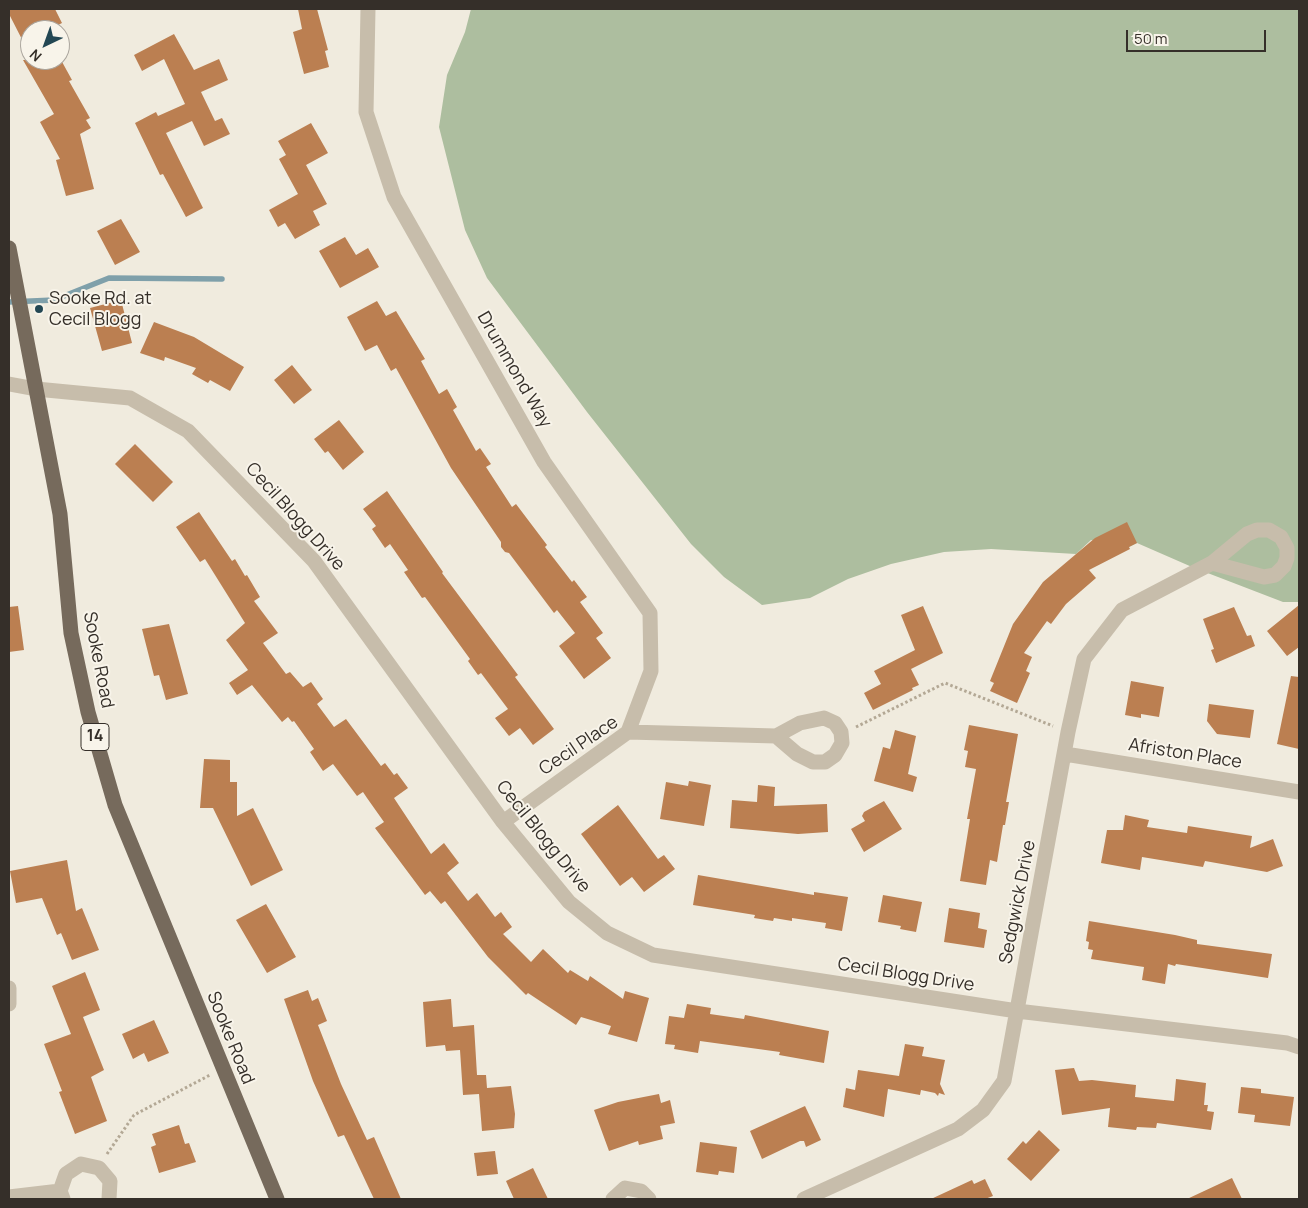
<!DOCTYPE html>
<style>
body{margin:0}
#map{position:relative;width:1308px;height:1208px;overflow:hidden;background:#f0ebde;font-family:Manrope,sans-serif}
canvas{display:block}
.frame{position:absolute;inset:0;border:10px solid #352f29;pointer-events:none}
.north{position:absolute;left:20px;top:20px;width:50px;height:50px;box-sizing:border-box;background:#f8f4ea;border:1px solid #aaa59d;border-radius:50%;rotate:222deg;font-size:14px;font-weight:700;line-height:20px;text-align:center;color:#352f29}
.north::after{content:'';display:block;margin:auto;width:18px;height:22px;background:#234753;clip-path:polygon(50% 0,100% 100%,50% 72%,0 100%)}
.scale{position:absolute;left:1126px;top:30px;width:140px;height:22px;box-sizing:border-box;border:2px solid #352f29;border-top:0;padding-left:6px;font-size:15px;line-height:18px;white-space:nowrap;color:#352f29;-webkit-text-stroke:4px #f8f4ea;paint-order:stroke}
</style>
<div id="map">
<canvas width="1308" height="1208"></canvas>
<div class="frame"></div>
<div class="north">N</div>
<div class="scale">50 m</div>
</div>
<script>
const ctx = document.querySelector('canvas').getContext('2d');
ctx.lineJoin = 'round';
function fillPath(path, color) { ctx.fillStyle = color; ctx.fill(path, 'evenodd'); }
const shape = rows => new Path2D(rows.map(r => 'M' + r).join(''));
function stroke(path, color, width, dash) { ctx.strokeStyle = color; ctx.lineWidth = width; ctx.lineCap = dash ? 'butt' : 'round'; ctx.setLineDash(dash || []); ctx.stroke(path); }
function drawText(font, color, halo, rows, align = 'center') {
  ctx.font = font + ' Manrope,sans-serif'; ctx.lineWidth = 4; ctx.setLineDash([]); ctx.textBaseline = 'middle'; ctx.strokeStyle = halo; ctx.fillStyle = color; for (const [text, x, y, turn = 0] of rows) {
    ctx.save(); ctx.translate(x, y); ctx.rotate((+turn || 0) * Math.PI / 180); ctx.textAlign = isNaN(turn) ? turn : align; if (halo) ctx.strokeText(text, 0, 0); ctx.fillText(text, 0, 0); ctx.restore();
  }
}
fillPath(shape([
 [471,9,1299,9,1299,602,1283,602,1192,567,1137,543,1129,547,1091,540,1076,554,991,549,944,552,891,564,848,579,810,598,762,605,724,577,691,544,587,412,487,278,465,230,439,127,447,75,465,32]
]), '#adbe9f');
stroke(shape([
 [9,302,54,300,109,278,222,279]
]), '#7fa0aa', 5.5);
fillPath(shape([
 [9,9,55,9,62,23,48,30,30,30,30,55,9,14],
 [298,9,317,9,328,50,325,51,329,67,304,74,293,32,302,29],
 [174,34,194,70,219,59,228,80,201,92,215,121,222,118,230,134,204,146,192,121,166,133,203,208,186,217,163,174,160,175,135,123,156,112,158,116,185,104,164,59,142,71,134,55],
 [23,60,61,60,72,80,69,81,90,118,86,120,91,128,80,134,94,189,66,196,56,160,60,159,40,122,54,114],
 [311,123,328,153,306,165,327,204,313,211,320,225,295,239,285,223,278,227,269,210,298,194,279,159,286,155,278,141],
 [121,219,140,252,115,265,97,231],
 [345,237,356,255,368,248,379,267,340,288,319,251],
 [121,300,132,343,102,351,90,308],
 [377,301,386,316,396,311,425,359,421,361,439,394,447,389,457,407,453,410,476,451,480,448,491,464,486,467,512,507,516,504,547,545,545,547,572,582,574,580,587,597,580,602,603,633,596,638,611,658,584,679,559,646,575,633,557,610,554,613,509,553,505,552,501,547,501,542,451,468,396,368,391,371,377,345,365,351,347,317],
 [154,322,194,337,244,367,230,391,210,380,208,383,192,374,196,368,165,357,164,361,140,353],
 [292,365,312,390,294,404,274,380],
 [339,420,364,452,343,470,328,451,325,453,314,439],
 [135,444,173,482,153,502,115,464],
 [387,491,443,572,442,573,518,675,515,677,554,729,533,745,520,728,509,736,495,718,508,709,481,673,478,675,468,661,470,659,425,597,422,598,404,572,408,570,390,544,385,548,372,529,376,526,363,509],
 [199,512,232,561,235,559,245,576,247,575,260,597,254,601,278,633,263,643,286,674,290,672,303,687,311,682,323,699,317,704,334,727,346,719,381,766,385,763,394,775,397,773,408,788,394,798,431,854,444,843,459,863,447,873,468,901,477,893,495,917,501,912,512,927,503,934,531,962,543,949,568,973,570,970,588,981,590,976,623,999,625,991,649,998,637,1042,608,1034,611,1026,581,1017,576,1025,528,993,526,995,488,957,445,901,441,904,430,891,425,895,375,828,384,822,367,798,363,792,357,796,333,764,323,771,310,752,314,749,294,721,292,722,288,717,282,722,252,685,237,695,229,683,248,670,226,640,245,623,205,559,200,562,176,527],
 [1127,522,1137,543,1129,547,1130,549,1089,570,1096,578,1066,604,1051,624,1047,621,1024,653,1032,657,1026,671,1030,673,1017,703,990,691,994,683,990,681,1013,624,1043,582,1095,538],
 [1299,605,1299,647,1287,656,1267,631],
 [18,606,24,650,9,652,9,607],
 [923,606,943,653,911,669,919,685,912,688,913,690,873,710,864,693,881,684,874,671,915,650,901,615],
 [1234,607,1247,636,1251,635,1255,646,1216,663,1211,650,1214,649,1203,619],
 [169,624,188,694,166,700,159,675,154,676,142,629],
 [1291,676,1299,677,1299,749,1277,744],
 [1131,681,1164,687,1159,717,1141,714,1141,718,1125,715],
 [1209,704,1254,710,1250,738,1217,734,1207,721],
 [969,725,1018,734,1006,802,1009,802,1005,825,1003,825,997,862,990,860,986,885,960,881,970,819,967,819,976,769,965,767,968,751,964,750],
 [895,730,916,736,908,774,917,777,913,792,874,781,883,747,890,749],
 [204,759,230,760,230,782,237,782,237,816,253,808,283,870,251,886,213,808,200,808],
 [689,781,711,785,704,826,660,819,666,782,688,786],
 [758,785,775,787,774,806,827,804,828,832,798,834,730,828,732,800,757,802],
 [884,801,902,829,864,852,851,829,865,821,862,816,864,812],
 [618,805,658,859,664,855,675,869,644,892,632,877,620,886,581,834],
 [1125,815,1149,820,1147,827,1187,833,1188,826,1252,836,1250,848,1273,839,1283,866,1267,872,1205,861,1203,867,1142,857,1140,870,1101,863,1107,830,1123,830],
 [67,860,76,911,82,908,99,950,72,960,61,933,57,935,42,898,16,903,10,871],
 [698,875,814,895,814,892,848,897,842,931,825,928,826,923,792,918,792,921,774,918,773,921,754,918,755,915,693,905],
 [883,895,922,902,916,932,900,929,901,926,878,922],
 [266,904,296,957,267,973,236,920],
 [949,908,980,913,978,928,987,930,984,948,944,942],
 [1089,921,1175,935,1197,940,1197,944,1272,954,1268,978,1176,964,1175,966,1168,964,1165,984,1142,980,1144,967,1091,959,1093,950,1088,949,1089,942,1086,941],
 [85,972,100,1010,83,1017,104,1070,91,1077,107,1121,75,1134,59,1092,62,1091,44,1044,71,1034,52,986],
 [308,990,312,1001,318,998,327,1021,318,1025,341,1084,367,1140,374,1137,401,1199,374,1199,344,1135,338,1137,313,1081,284,999],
 [451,999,453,1027,474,1025,477,1075,486,1075,487,1088,511,1086,515,1114,514,1128,482,1131,479,1094,463,1095,460,1050,446,1051,445,1045,426,1047,423,1002],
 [687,1004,711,1008,710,1014,744,1019,745,1015,829,1031,824,1063,779,1055,780,1052,700,1041,698,1053,674,1049,675,1045,665,1044,669,1016,684,1018],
 [154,1020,169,1053,148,1062,144,1053,133,1059,122,1034],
 [905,1044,924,1047,922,1056,945,1060,940,1084,945,1095,939,1093,938,1096,935,1093,921,1090,920,1095,888,1089,884,1117,843,1107,846,1088,855,1090,858,1070,899,1076],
 [1074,1068,1079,1081,1092,1080,1136,1085,1135,1097,1174,1101,1176,1079,1206,1083,1204,1105,1208,1105,1207,1111,1214,1112,1211,1130,1157,1123,1156,1128,1137,1127,1136,1130,1108,1127,1110,1108,1062,1115,1055,1070],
 [1241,1087,1261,1089,1261,1093,1294,1097,1290,1126,1254,1122,1255,1115,1238,1113],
 [659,1094,661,1103,670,1100,675,1123,660,1126,663,1139,639,1145,638,1141,609,1151,594,1110,618,1102],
 [805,1106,821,1140,806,1147,804,1141,800,1141,762,1159,750,1131],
 [179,1125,185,1144,189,1143,196,1162,159,1173,151,1147,156,1145,152,1134],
 [1039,1130,1060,1150,1031,1181,1007,1159,1023,1141,1026,1144],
 [700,1142,737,1147,734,1173,719,1171,718,1175,696,1172],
 [495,1151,498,1174,477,1176,474,1153],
 [533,1168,548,1199,514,1199,506,1181],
 [1232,1178,1242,1199,1187,1199],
 [985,1179,993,1196,985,1199,931,1199,972,1180,974,1184]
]), '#bb7f51');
stroke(shape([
 [856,727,945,683,1053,726],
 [107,1154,134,1115,210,1075]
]), '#b3a895', 3, [2.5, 2.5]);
stroke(shape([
 [368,9,366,112,394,197,544,462,650,613,651,671,628,732],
 [9,384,36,389,130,398,188,431,314,561,503,822,569,902,607,933,653,955,1017,1011,1287,1043,1299,1047],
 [1065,754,1299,792],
 [503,822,628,732,776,736,800,723,824,718,835,723,841,732,842,743,835,755,825,762,813,762,797,754,776,736],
 [9,988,9,1004],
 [9,1197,60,1191],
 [63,1199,60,1191,66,1174,81,1164,99,1168,110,1181,109,1199],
 [613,1199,625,1188,641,1191,649,1199],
 [804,1199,958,1129,983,1110,1004,1081,1068,732,1084,659,1122,610,1212,563,1247,534,1257,530,1269,530,1281,537,1287,548,1287,558,1284,566,1275,575,1264,577,1212,563]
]), '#c7bdab', 15);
stroke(shape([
 [9,248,60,514,71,633,88,712,115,805,277,1199]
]), '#766a5c', 15);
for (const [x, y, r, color] of [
 [39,309,5,"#234753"]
]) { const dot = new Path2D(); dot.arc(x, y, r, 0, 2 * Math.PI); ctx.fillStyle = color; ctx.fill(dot); stroke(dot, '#f8f4ea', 2); }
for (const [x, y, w] of [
 [95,737,28]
]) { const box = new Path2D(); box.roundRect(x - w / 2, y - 13.5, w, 27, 4); ctx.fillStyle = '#f8f4ea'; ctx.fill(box); stroke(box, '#352f29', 1); }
drawText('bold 16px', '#352f29', null, [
 ["14",95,737]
]);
drawText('18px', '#352f29', '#f8f4ea', [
 ["Sooke Rd. at",49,299],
 ["Cecil Blogg",49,320]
], 'left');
drawText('18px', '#352f29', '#f8f4ea', [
 ["Drummond Way",514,370,60],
 ["Cecil Blogg Drive",295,517,48],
 ["Sooke Road",98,660,79],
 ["Cecil Place",579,746,-34],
 ["Afriston Place",1185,754,9],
 ["Cecil Blogg Drive",543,837,51],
 ["Sedgwick Drive",1018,902,-79],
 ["Cecil Blogg Drive",906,975,9],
 ["Sooke Road",230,1038,68]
]);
</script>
